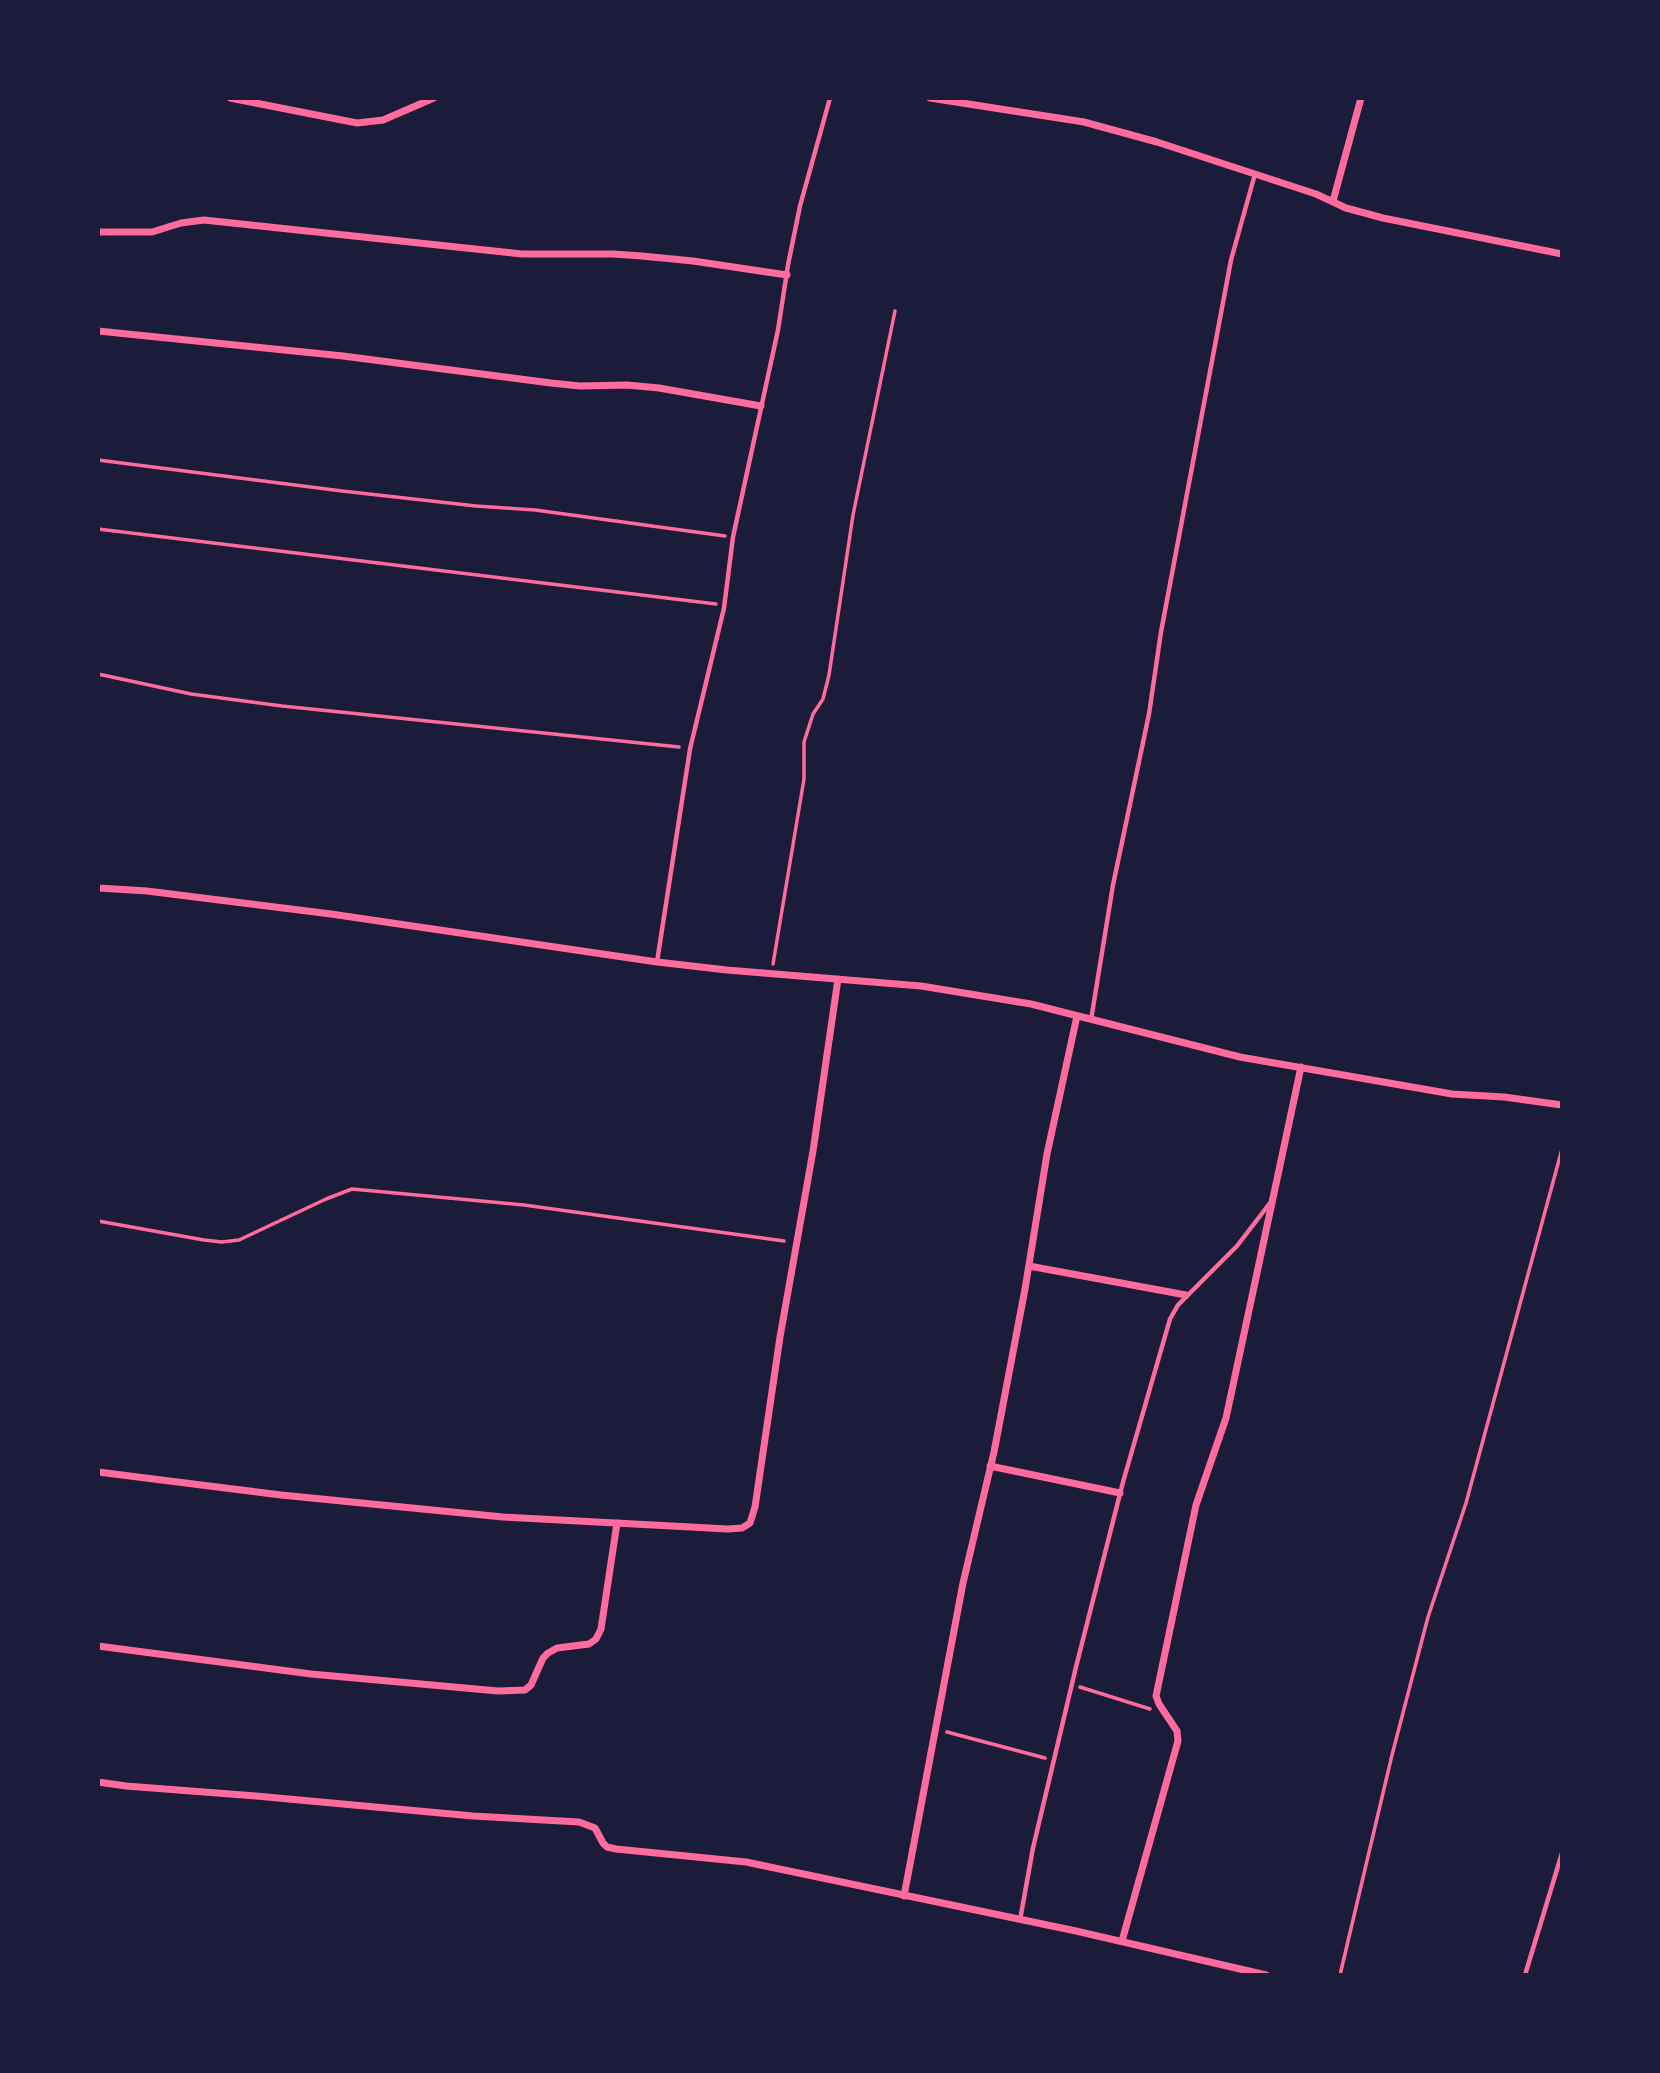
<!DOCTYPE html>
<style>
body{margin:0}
#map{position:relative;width:1660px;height:2073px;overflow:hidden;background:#1b1b3a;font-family:Helvetica,sans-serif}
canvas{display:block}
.frame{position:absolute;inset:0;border:100px solid #1b1b3a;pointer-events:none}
</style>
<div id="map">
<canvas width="1660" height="2073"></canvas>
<div class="frame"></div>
</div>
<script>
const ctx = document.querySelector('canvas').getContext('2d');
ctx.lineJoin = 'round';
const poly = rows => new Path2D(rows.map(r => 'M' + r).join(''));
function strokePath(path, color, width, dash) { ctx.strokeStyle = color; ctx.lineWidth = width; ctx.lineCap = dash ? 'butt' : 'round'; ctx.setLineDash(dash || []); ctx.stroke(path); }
const path = poly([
 [98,460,342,491,476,506,535,510,725,536],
 [98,529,716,604],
 [98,674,191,694,282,706,679,747],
 [773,964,804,779,804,742,813,714,823,699,829,675,853,515,895,311],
 [98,1221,204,1240,222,1242,239,1240,326,1199,352,1189,524,1205,784,1241],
 [1080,1687,1150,1709],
 [947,1732,1045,1758],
 [1340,1975,1392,1755,1428,1617,1466,1503,1562,1149]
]);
const service = poly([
 [657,962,690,749,724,608,733,537,778,330,788,265,800,206,830,98],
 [1091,1020,1113,885,1149,714,1161,632,1231,260,1255,174],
 [1020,1920,1033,1848,1076,1667,1123,1482,1170,1319,1178,1305,1237,1246,1270,1203],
 [1525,1975,1562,1853]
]);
const minor = poly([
 [230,98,357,123,383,120,434,98],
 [930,98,1084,122,1157,142,1316,194,1346,208,1383,218,1562,254],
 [1333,201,1361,98],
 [98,232,152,232,181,223,204,220,522,254,613,254,642,256,693,261,787,275],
 [98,331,343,356,551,383,580,386,627,385,659,388,761,406],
 [98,888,147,891,331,914,657,962,727,970,921,986,1031,1004,1240,1057,1452,1094,1504,1097,1562,1105],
 [1029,1266,1186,1295],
 [990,1466,1120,1493],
 [98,1472,281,1495,503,1517,728,1529,742,1528,750,1523,755,1507,780,1337,813,1151,838,979],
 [98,1646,311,1674,498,1691,525,1690,531,1685,543,1658,548,1653,557,1648,589,1644,596,1639,601,1629,617,1523],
 [98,1782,126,1786,256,1796,473,1816,579,1822,595,1828,603,1843,607,1847,616,1849,746,1862,1076,1931,1266,1975],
 [904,1896,963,1583,994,1452,1025,1289,1047,1154,1077,1016],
 [1122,1941,1178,1741,1177,1731,1159,1704,1156,1696,1196,1505,1226,1418,1301,1067]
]);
strokePath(path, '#ff6b9d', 3.5);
strokePath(service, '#ff6b9d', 4.5);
strokePath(minor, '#ff6b9d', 7);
</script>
